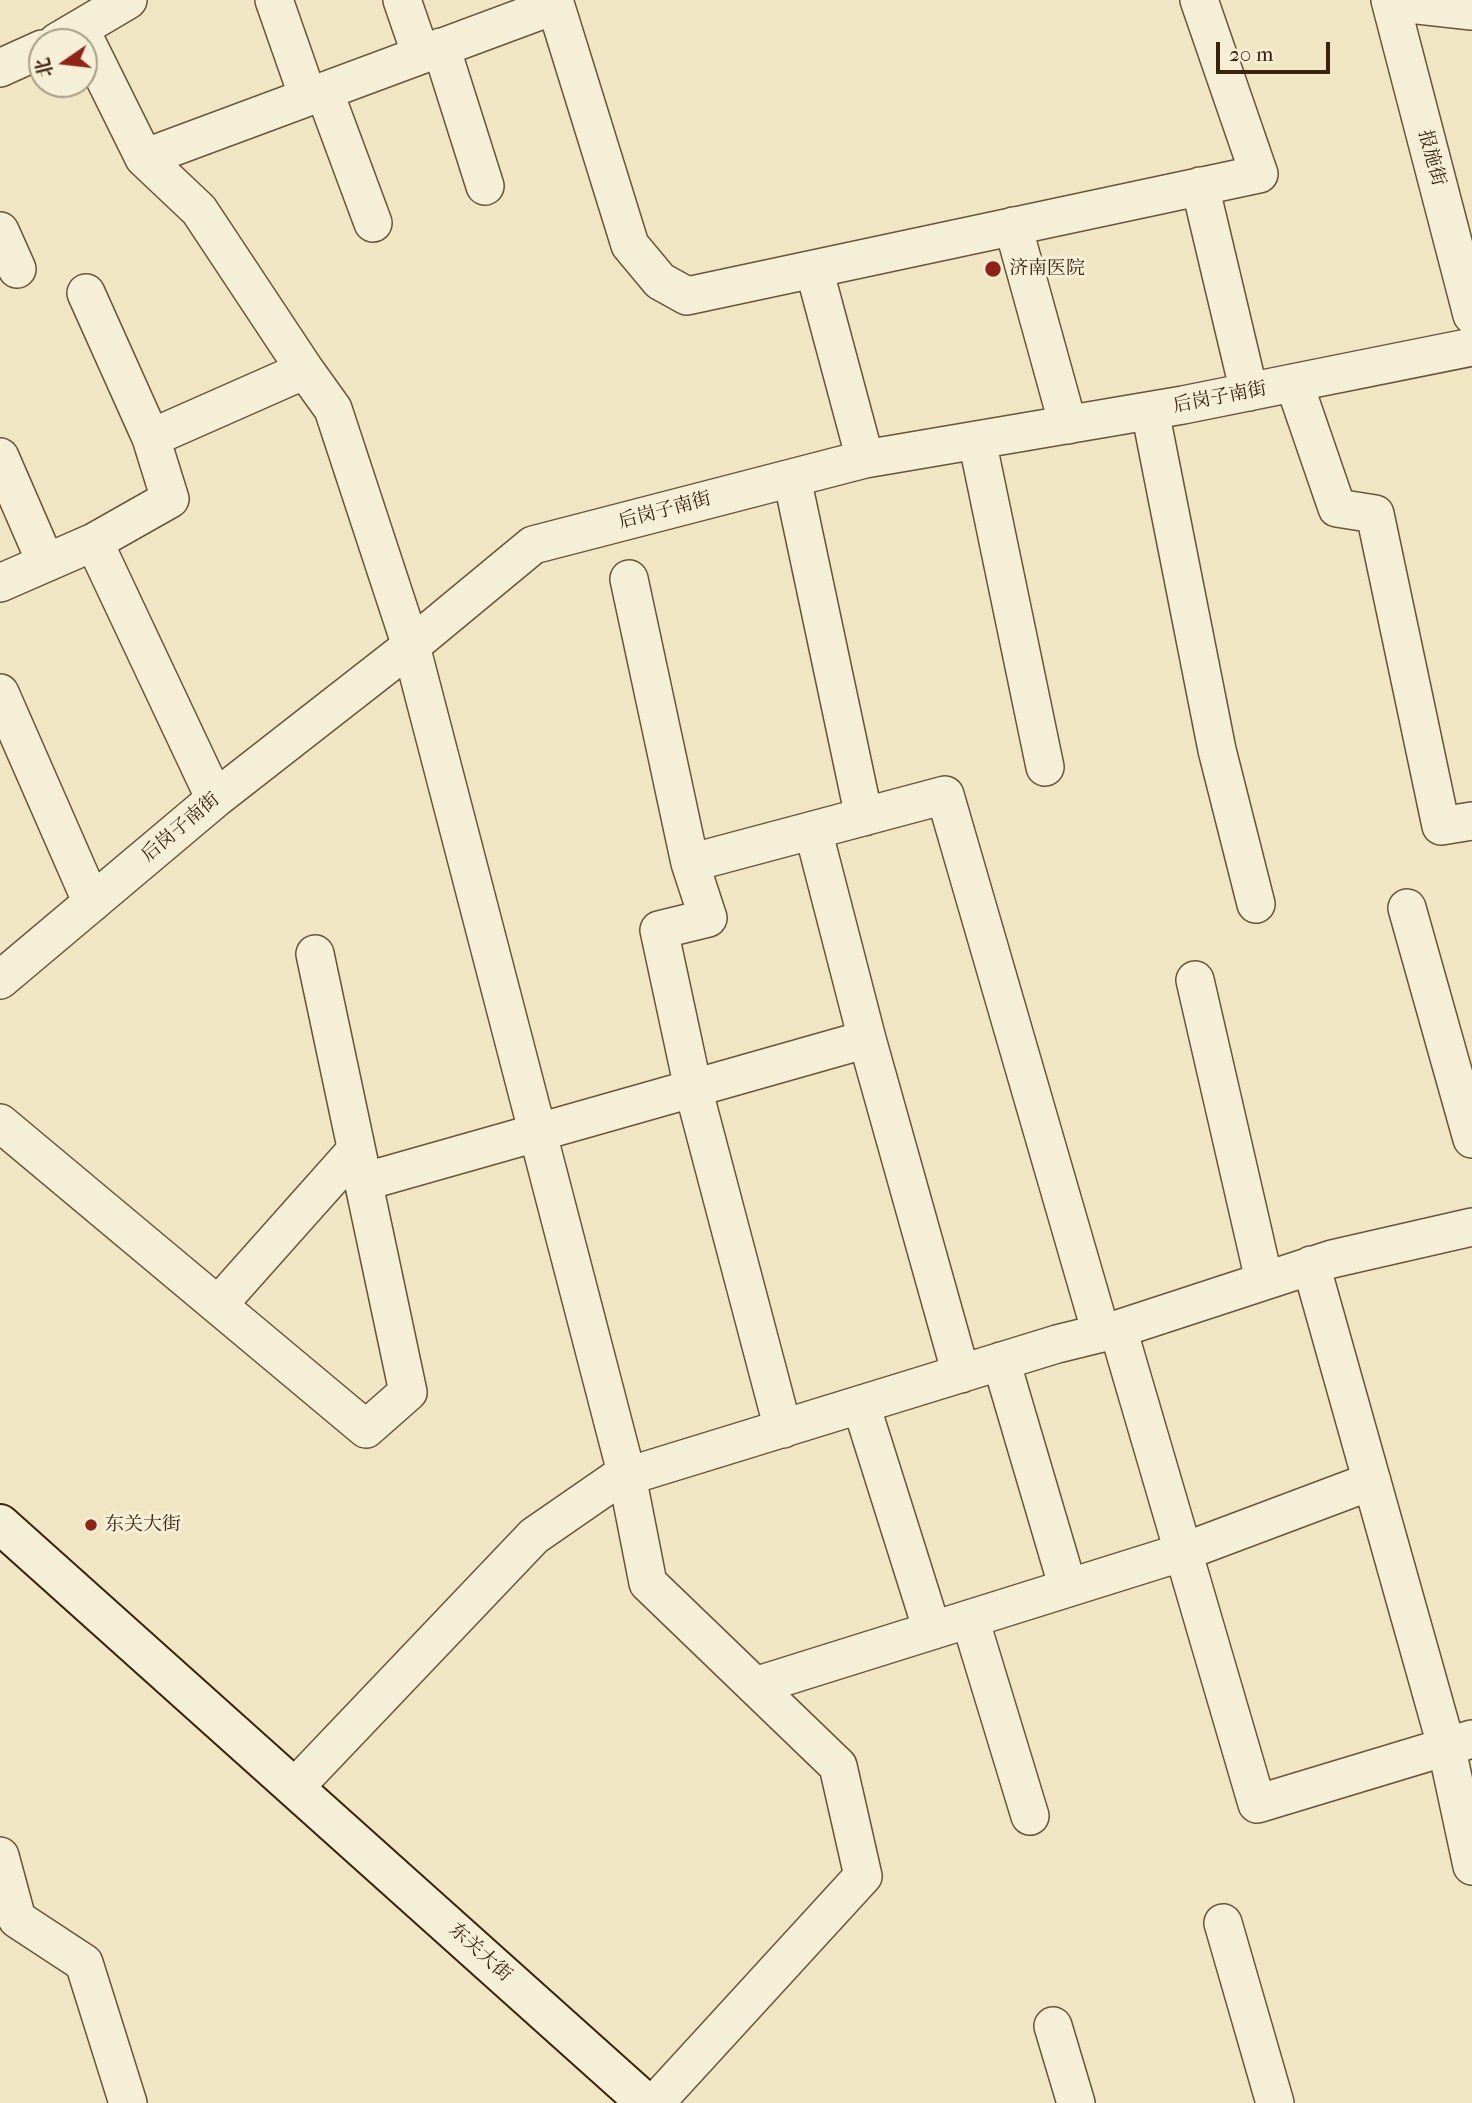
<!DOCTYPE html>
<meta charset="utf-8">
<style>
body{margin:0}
#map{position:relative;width:1472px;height:2103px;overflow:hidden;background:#f0e6c3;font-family:"IM FELL French Canon","Noto Serif SC",serif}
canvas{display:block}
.north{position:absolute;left:28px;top:28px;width:70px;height:70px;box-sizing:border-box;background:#f5efd8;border:2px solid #aa9d87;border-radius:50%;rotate:256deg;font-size:19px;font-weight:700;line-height:28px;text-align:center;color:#3a230d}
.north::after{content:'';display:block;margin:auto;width:24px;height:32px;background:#8f2418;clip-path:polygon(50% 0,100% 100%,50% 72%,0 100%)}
.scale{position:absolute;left:1216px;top:42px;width:114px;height:32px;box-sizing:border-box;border:4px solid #3a230d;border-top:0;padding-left:9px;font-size:21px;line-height:24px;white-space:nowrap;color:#3a230d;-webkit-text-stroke:5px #f5efd8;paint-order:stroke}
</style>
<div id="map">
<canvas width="1472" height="2103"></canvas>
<div class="north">北</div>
<div class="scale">20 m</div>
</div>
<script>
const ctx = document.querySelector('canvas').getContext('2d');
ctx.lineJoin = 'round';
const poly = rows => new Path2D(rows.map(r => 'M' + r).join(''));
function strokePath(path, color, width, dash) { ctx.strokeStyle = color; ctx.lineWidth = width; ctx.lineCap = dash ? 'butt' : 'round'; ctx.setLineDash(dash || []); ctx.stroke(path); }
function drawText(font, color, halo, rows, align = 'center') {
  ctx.font = font + ' "IM FELL French Canon","Noto Serif SC",serif'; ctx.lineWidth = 6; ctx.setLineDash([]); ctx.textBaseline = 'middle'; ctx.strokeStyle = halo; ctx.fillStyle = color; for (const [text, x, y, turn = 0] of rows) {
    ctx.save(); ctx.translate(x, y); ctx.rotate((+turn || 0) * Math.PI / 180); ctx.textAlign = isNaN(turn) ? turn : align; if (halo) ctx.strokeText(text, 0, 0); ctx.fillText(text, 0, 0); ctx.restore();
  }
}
const minor = poly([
 [274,0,308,97],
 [402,0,421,55],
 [554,0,630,245,660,281,687,296,1259,174,1199,0],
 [1390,0,1472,315],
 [1391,2,1472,11],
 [80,29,144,158,199,210,305,370,151,438,170,499,94,542],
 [57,42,128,0],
 [441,47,485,186],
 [0,68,42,49],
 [324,91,373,223],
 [144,158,545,9,549,0],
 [1200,186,1249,392],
 [1013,226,1068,425],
 [0,231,17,269],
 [814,269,865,459],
 [86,293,151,438],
 [305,370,333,409,411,646,627,1476,648,1583,838,1766,863,1876,655,2103],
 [1294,383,1337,508,1375,514,1441,826,1472,821],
 [1150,411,1217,750,1256,904],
 [977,440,1045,767],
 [0,457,46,563],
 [792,478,864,817],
 [629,579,690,863,945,795,1101,1333],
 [0,583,94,542,215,799],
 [0,693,92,903],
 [813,830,867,1039,961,1374],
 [690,863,708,918,659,930,693,1088,783,1429],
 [1407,908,1472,1139],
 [0,980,215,799,411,646,533,545,865,459,1183,405,1472,347],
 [1195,980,1264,1280],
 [0,1123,366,1429,408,1392,315,954],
 [363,1182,867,1039],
 [1311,1265,1446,1745,1472,1866],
 [218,1305,356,1150],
 [1118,1329,1257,1804,1472,1739],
 [1001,1361,1068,1588],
 [861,1405,932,1630],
 [970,1619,1030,1816],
 [755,1686,1183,1552,1372,1481],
 [295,1787,534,1536,615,1480,1057,1344,1118,1329,1332,1259,1472,1227],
 [0,1856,17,1919,84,1963,128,2103],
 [1223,1923,1275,2103],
 [1053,2026,1076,2103]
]);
const secondary = poly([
 [0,1524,646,2103]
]);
const markers = [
 [993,269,9,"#8f2418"],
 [91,1525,7,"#8f2418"]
];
const streetNames = [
 ["报施街",1431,158,75],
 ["后岗子南街",1220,398,-11],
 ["后岗子南街",665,511,-15],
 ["后岗子南街",181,828,-40],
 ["东关大街",480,1953,42]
];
const poiNames = [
 ["济南医院",1009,269],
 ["东关大街",105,1525]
];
strokePath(minor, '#68543a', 40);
strokePath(secondary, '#3a230d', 42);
strokePath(minor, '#f5efd8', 37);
strokePath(secondary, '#f5efd8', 38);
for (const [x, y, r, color] of markers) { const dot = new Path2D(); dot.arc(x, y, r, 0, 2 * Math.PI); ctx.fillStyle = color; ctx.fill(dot); strokePath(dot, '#f5efd8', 2.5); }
drawText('19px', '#3a230d', '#f5efd8', streetNames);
drawText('19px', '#3a230d', '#f5efd8', poiNames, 'left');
</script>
